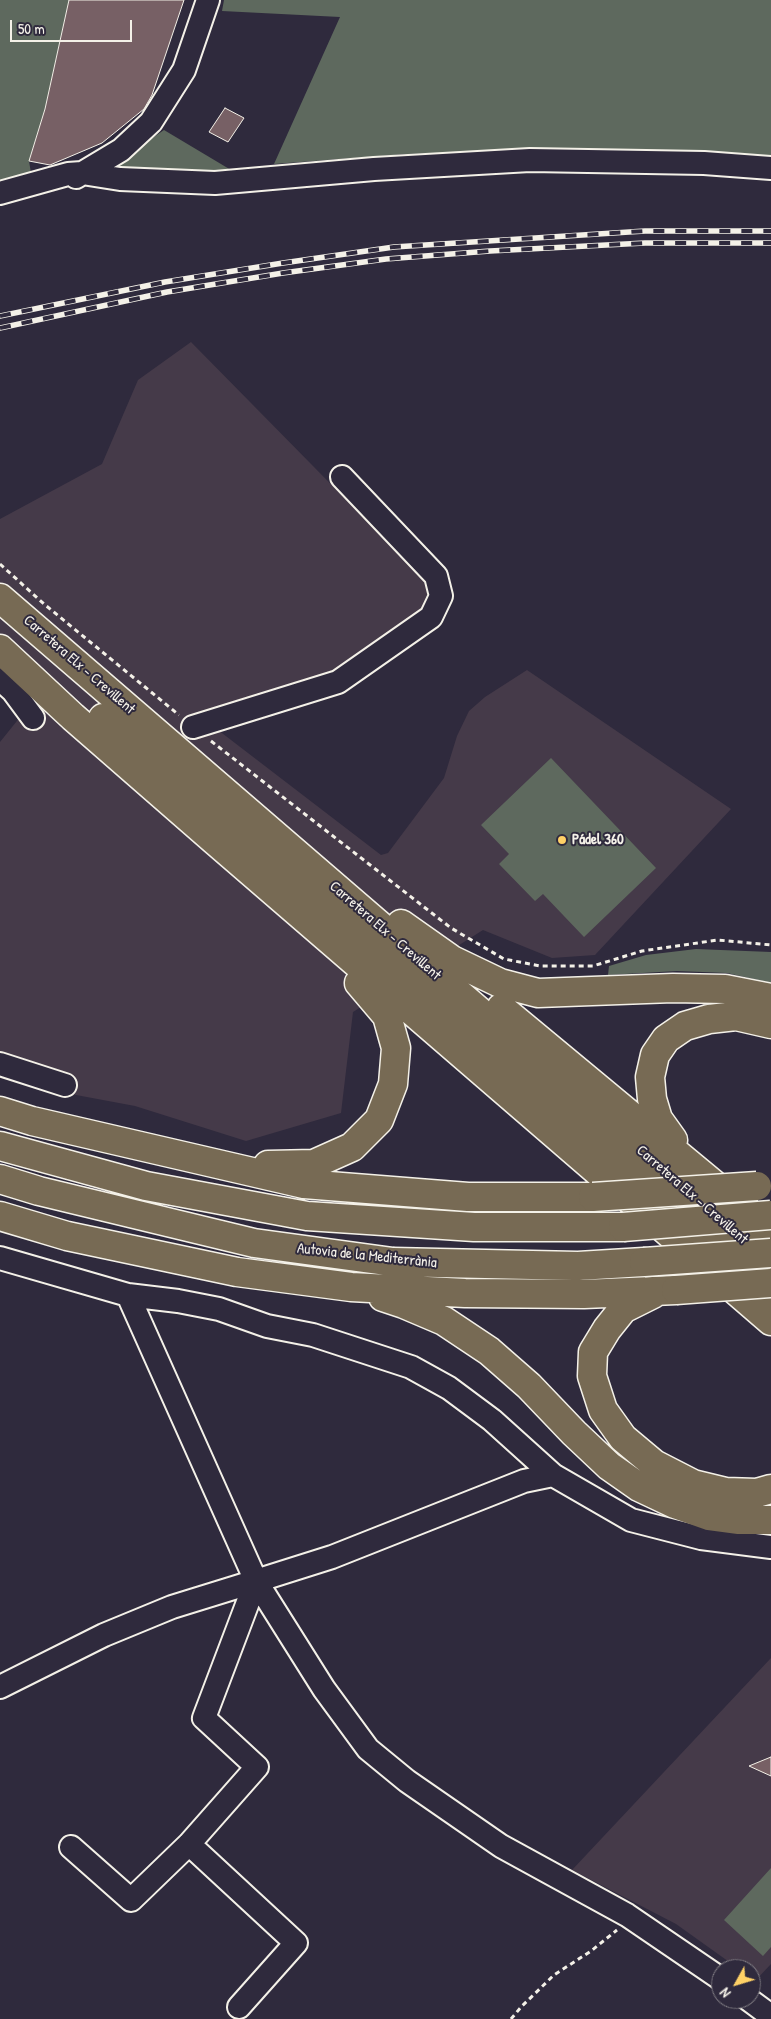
<!DOCTYPE html>
<meta charset="utf-8">
<style>
body{margin:0}
#map{position:relative;width:771px;height:2019px;overflow:hidden;background:#2f2a3d;font-family:"Patrick Hand",sans-serif}
canvas{display:block}
.north{position:absolute;left:711px;top:1959px;width:50px;height:50px;box-sizing:border-box;background:#2f2a3d;border:1px solid #7e7a81;border-radius:50%;rotate:231deg;font-size:14px;font-weight:700;line-height:20px;text-align:center;color:#f4f1e8}
.north::after{content:'';display:block;margin:auto;width:18px;height:22px;background:#ffd166;clip-path:polygon(50% 0,100% 100%,50% 72%,0 100%)}
.scale{position:absolute;left:10px;top:20px;width:122px;height:22px;box-sizing:border-box;border:2px solid #f4f1e8;border-top:0;padding-left:6px;font-size:15px;line-height:18px;white-space:nowrap;color:#f4f1e8;-webkit-text-stroke:4px #2f2a3d;paint-order:stroke}
</style>
<div id="map">
<canvas width="771" height="2019"></canvas>
<div class="north">N</div>
<div class="scale">50 m</div>
</div>
<script>
const ctx = document.querySelector('canvas').getContext('2d');
ctx.lineJoin = 'round';
function fill(path, color) { ctx.fillStyle = color; ctx.fill(path, 'evenodd'); }
const poly = rows => new Path2D(rows.map(r => 'M' + r).join(''));
function strokePath(path, color, width, dash) { ctx.strokeStyle = color; ctx.lineWidth = width; ctx.lineCap = dash ? 'butt' : 'round'; ctx.setLineDash(dash || []); ctx.stroke(path); }
function drawText(font, color, halo, rows, align = 'center') {
  ctx.font = font + ' "Patrick Hand",sans-serif'; ctx.lineWidth = 4; ctx.setLineDash([]); ctx.textBaseline = 'middle'; ctx.strokeStyle = halo; ctx.fillStyle = color; for (const [text, x, y, turn = 0] of rows) {
    ctx.save(); ctx.translate(x, y); ctx.rotate((+turn || 0) * Math.PI / 180); ctx.textAlign = isNaN(turn) ? turn : align; if (halo) ctx.strokeText(text, 0, 0); ctx.fillText(text, 0, 0); ctx.restore();
  }
}
const built = poly([
 [191,342,436,591,439,619,218,730,381,855,388,853,444,778,457,736,469,711,485,697,527,670,731,809,595,955,552,958,483,930,353,1012,341,1113,246,1141,135,1106,44,1089,0,1077,0,742,33,701,0,668,0,519,102,464,138,380],
 [771,1658,771,1964,755,1981,751,1978,751,1969,739,1969,676,1924,572,1870]
]);
const green = poly([
 [0,0,69,0,45,109,29,161,32,179,0,185],
 [224,0,771,0,771,158,522,151,407,154,274,164,340,17,222,11],
 [164,130,236,173,102,172],
 [551,758,656,868,584,937,543,894,535,901,499,864,509,854,481,825],
 [696,949,771,952,771,983,727,973,677,971,608,975,609,966,646,955],
 [771,1868,771,1947,763,1956,724,1920]
]);
const building = poly([
 [69,0,184,0,152,95,144,109,102,143,50,165,29,161,45,109,69,0],
 [225,108,244,118,228,142,209,132,225,108],
 [771,1757,771,1776,749,1766,771,1757]
]);
const path = poly([
 [0,564,44,604,179,715],
 [211,741,451,928,504,959,540,966,593,966,642,951,718,940,771,945],
 [511,2019,522,2006,554,1975,591,1951,617,1930]
]);
const minor = poly([
 [76,177,121,150,151,122,184,70,208,0],
 [0,193,68,174,82,173,120,179,215,183,374,169,530,160,704,163,771,168],
 [0,679,13,691,33,718],
 [193,727,338,682,431,617,441,596,436,576,342,477],
 [0,1064,65,1085],
 [0,1258,128,1295,256,1581,172,1607,104,1635,0,1687],
 [128,1295,178,1301,219,1309,267,1326,313,1335,411,1367,449,1388,492,1420,553,1475],
 [256,1581,324,1689,368,1749,407,1781,501,1846,627,1915,721,1979],
 [256,1581,332,1557,524,1481,553,1475,631,1520,701,1538,771,1547],
 [189,1844,296,1943,239,2007],
 [71,1847,131,1900,189,1844,257,1767,204,1718,256,1581],
 [748,1999,771,2016]
]);
const highway = poly([
 [0,598,771,1263],
 [0,649,73,717,214,840,771,1321],
 [103,718,771,1293],
 [401,924,452,960,500,983,538,993,673,988,725,989,771,998],
 [501,1008,771,1232],
 [0,1111,32,1121,304,1184,468,1197,593,1197],
 [673,1140,658,1119,652,1099,650,1077,655,1055,666,1039,685,1026,709,1019,736,1016,771,1024],
 [0,1146,146,1186,307,1216,474,1227,623,1227],
 [268,1165,314,1164,352,1147,379,1120,393,1084,396,1048,387,1016,359,983],
 [0,1179,39,1191,254,1243,393,1262,578,1266,644,1262],
 [0,1216,67,1236,237,1272,351,1287,465,1293,584,1294,676,1290],
 [653,1294,623,1309,607,1329,593,1352,592,1376,603,1410,623,1438,654,1464,693,1484,726,1492,757,1493,771,1489],
 [383,1297,404,1304,444,1321,489,1351,529,1386,574,1433,609,1466,639,1487,675,1504,709,1516,739,1520,771,1520]
]);
const rail = poly([
 [0,316,165,282,283,263,394,247,645,231,771,231],
 [0,328,167,292,283,273,386,259,490,251,645,243,771,243]
]);
const highwayBridge = poly([
 [593,1197,757,1186],
 [623,1227,771,1215],
 [644,1262,771,1253],
 [676,1290,771,1283]
]);
const markers = [
 [562,840,5,"#ffd166"]
];
const streetNames = [
 ["Carretera Elx - Crevillent",79,665,41],
 ["Carretera Elx - Crevillent",385,931,41],
 ["Carretera Elx - Crevillent",692,1195,41],
 ["Autovia de la Mediterrània",367,1256,6]
];
const poiNames = [
 ["Pádel 360",572,840]
];
fill(built, '#453a49');
fill(green, '#5e695e');
fill(building, '#776065');
strokePath(building, '#f4f1e8', 1);
strokePath(minor, '#f4f1e8', 26);
strokePath(highway, '#f4f1e8', 31);
strokePath(path, '#f4f1e8', 3, [5, 4]);
strokePath(minor, '#2f2a3d', 22);
strokePath(highway, '#776a54', 28);
strokePath(rail, '#f4f1e8', 5.5);
strokePath(rail, '#2f2a3d', 4, [11]);
strokePath(highwayBridge, '#f4f1e8', 31, []);
strokePath(highwayBridge, '#776a54', 28);
for (const [x, y, r, color] of markers) { const dot = new Path2D(); dot.arc(x, y, r, 0, 2 * Math.PI); ctx.fillStyle = color; ctx.fill(dot); strokePath(dot, '#2f2a3d', 2); }
drawText('15px', '#f4f1e8', '#2f2a3d', streetNames);
drawText('bold 15px', '#f4f1e8', '#2f2a3d', poiNames, 'left');
</script>
